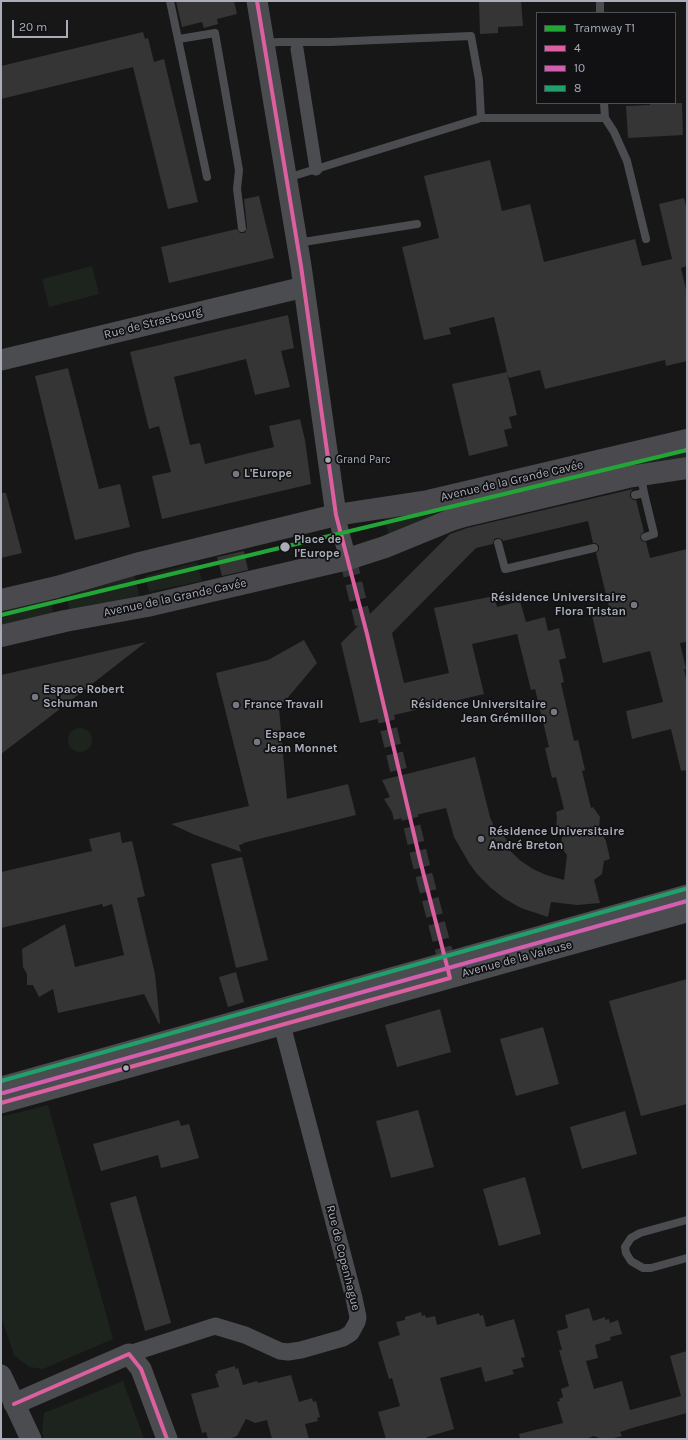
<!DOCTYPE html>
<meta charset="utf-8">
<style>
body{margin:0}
#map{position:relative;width:688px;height:1440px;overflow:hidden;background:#171717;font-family:Karla,sans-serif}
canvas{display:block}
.frame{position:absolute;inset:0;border:2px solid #a8adb8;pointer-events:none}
.legend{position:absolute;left:536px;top:12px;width:140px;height:92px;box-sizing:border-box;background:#111113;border:1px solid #4d4f55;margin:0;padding:5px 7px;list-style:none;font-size:12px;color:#a8adb8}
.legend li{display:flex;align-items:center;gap:8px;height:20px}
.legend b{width:20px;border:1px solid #4d4f55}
.scale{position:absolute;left:12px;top:20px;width:56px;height:18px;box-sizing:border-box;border:2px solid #a8adb8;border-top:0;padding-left:5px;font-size:12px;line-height:14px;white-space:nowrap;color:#a8adb8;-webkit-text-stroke:3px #111113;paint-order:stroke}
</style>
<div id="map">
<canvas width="688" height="1440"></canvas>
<div class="frame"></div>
<ul class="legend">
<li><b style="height:5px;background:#23a638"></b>Tramway T1</li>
<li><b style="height:5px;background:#dc5f9f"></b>4</li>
<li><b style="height:5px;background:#d35eb0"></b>10</li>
<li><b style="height:5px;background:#20a06b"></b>8</li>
</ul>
<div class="scale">20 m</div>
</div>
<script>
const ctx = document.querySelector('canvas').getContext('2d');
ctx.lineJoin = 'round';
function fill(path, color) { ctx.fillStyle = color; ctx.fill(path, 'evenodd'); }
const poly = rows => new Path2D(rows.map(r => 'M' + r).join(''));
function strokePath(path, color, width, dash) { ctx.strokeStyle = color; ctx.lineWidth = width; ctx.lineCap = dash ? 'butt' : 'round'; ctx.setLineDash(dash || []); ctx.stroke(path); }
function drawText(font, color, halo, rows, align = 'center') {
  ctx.font = font + ' Karla,sans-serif'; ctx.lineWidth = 3.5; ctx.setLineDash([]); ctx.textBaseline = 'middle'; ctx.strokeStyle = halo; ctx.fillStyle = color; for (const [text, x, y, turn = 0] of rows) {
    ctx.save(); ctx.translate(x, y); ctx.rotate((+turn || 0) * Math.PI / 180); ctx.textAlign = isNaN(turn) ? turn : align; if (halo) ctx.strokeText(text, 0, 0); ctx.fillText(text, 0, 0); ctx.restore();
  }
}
const green = poly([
 [92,266,99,294,49,307,42,279],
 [687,445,687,461,390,540,383,513],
 [197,562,202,581,149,592,145,576],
 [133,569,141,603,70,611,66,595],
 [49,593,55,620,1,633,1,605],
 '68 740a12 12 0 1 1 24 0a12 12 0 1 1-24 0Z',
 [48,1105,113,1339,43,1369,29,1367,14,1355,1,1317,1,1117],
 [123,1381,144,1439,44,1439,42,1433,44,1413]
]);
const building = poly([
 [176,1,234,1,237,14,217,19,218,24,204,28,202,22,182,27],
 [479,1,521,1,523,26,498,27,498,33,480,34],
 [143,32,145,39,148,38,154,62,164,59,198,202,168,209,133,67,1,99,1,66],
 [650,103,682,103,683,135,628,138,626,106,650,105],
 [490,160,502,211,530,204,544,262,635,239,642,266,672,259,659,204,684,198,687,210,687,266,681,268,687,294,687,361,666,366,665,360,545,389,540,370,509,378,507,373,517,415,509,417,512,428,504,430,508,446,469,456,452,384,507,372,494,317,449,328,451,334,424,340,402,247,439,238,424,176],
 [259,196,274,258,169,283,161,247,237,229,240,233,245,233,247,227,244,199],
 [288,315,294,348,281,351,290,387,255,395,246,359,174,377,190,445,200,443,205,464,274,447,269,426,300,419,305,440,311,484,162,519,152,476,171,472,159,426,149,429,130,352],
 [68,368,99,489,120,484,130,527,75,540,35,376],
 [633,489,630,493,630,497,633,500,636,500,644,532,641,534,640,538,642,541,646,542,650,558,687,549,687,642,680,643,686,669,684,669,687,683,687,770,681,771,671,729,632,739,626,711,663,702,650,651,603,663,591,611,609,607,596,553,599,550,599,546,596,543,593,543,588,521,503,541,502,539,497,538,494,539,493,544,476,548,392,633,404,683,449,673,434,608,494,596,497,607,520,601,526,622,545,617,548,631,559,628,566,658,559,660,564,682,561,683,574,741,578,740,585,770,582,771,591,808,593,807,600,817,599,828,606,841,610,859,604,861,602,874,594,880,600,903,577,905,551,902,548,917,521,908,505,899,491,888,477,874,469,863,454,837,446,808,394,820,392,812,384,799,390,797,382,780,475,757,490,817,497,834,501,832,510,845,507,848,521,861,533,869,546,875,564,880,567,855,561,847,562,836,556,827,557,818,556,812,564,809,556,777,552,778,545,748,549,747,535,689,531,690,517,634,472,644,484,694,360,723,341,643,450,534,467,528],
 [1,493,6,493,22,553,1,558],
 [244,551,248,570,222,576,217,557],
 [304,640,317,663,279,708,287,799,348,784,356,815,243,843,243,844,239,845,241,852,195,835,171,824,249,806,216,673,268,660],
 [146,642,47,719,1,754,1,675],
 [120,832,122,843,132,841,145,896,137,898,155,974,160,1023,159,1024,144,994,58,1013,53,989,39,997,33,985,27,985,27,974,23,967,22,949,65,924,75,967,124,955,112,904,103,907,102,904,1,928,1,872,92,851,89,839],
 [242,857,268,960,236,968,211,864],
 [236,972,244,1002,228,1007,219,977],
 [687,979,687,1104,641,1116,609,1001],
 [440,1009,451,1052,397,1067,385,1025],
 [543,1027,559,1084,516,1096,500,1039],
 [418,1110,434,1167,391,1178,376,1121],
 [625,1111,637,1154,582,1169,570,1127],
 [179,1120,181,1126,189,1124,199,1158,161,1168,158,1155,101,1171,93,1144],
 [525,1177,541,1234,499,1246,483,1189],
 [136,1196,171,1323,145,1331,110,1203],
 [589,1308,593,1321,605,1317,605,1320,609,1319,610,1323,618,1320,622,1334,610,1337,611,1340,595,1345,598,1358,586,1361,594,1389,622,1381,630,1410,681,1396,670,1356,687,1351,687,1413,632,1428,620,1432,622,1436,610,1439,602,1439,594,1436,585,1439,520,1439,519,1434,563,1423,557,1402,560,1401,559,1399,563,1397,561,1389,569,1386,559,1350,562,1350,557,1331,568,1328,565,1315],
 [421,1312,422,1316,425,1315,426,1318,435,1316,437,1325,479,1313,480,1316,483,1315,486,1327,514,1319,525,1357,521,1358,524,1367,512,1370,514,1374,485,1382,481,1367,440,1378,454,1429,427,1437,427,1439,386,1439,378,1412,400,1406,392,1378,389,1379,378,1342,400,1335,396,1322,405,1320,405,1317],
 [235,1366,235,1369,238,1368,243,1385,257,1381,258,1383,291,1375,299,1402,312,1398,313,1402,316,1401,320,1417,317,1418,318,1421,305,1424,309,1439,272,1439,267,1420,255,1423,246,1419,237,1436,229,1439,208,1439,206,1432,202,1433,191,1394,219,1387,215,1374,218,1373,217,1371]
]);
const minorTunnel = poly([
 [348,559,420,860,447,963]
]);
const service = poly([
 [170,1,207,177],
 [600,1,600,13],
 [179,39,215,33,239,170,237,189,242,228],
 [264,43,279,42,330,42,471,36,479,80,481,118],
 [605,118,614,132,627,161,646,239],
 [287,178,481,118,605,118,604,103],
 [297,243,417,224],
 [644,493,654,534,645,537],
 [635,495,644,493,641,476],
 [498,543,505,569,594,548],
 [687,1220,640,1233,631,1238,625,1247,626,1253,631,1261,643,1268,651,1268,687,1258]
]);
const pedestrian = poly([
 [297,49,316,169]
]);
const minor = poly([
 [336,515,348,559],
 [129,1354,215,1326,245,1335,280,1351,288,1352,301,1350,343,1338,351,1333,357,1322,358,1317,354,1298,282,1025]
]);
const tertiary = poly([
 [257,1,301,266,336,515],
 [1,360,304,287],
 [1,1087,687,895],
 [1,1103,687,912],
 [1,1375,31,1439],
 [14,1404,129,1354,141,1369,167,1439]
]);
const secondary = poly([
 [1,600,57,587,136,564,336,515,428,501,687,440],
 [1,636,65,621,147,606,348,559,385,547,451,520,464,516,628,477,687,468]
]);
const bus1 = poly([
 [1,1103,450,978,420,860,367,634,336,515,301,266,257,1],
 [14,1404,129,1354,141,1369,167,1439]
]);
const bus2 = poly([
 [3,1093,687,901]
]);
const bus3 = poly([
 [1,1081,685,889]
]);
const tram1 = poly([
 [1,615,687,450]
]);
const markers = [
 [328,460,3.5,"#a8adb8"],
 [236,474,4,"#757880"],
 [285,547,5.5,"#a8adb8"],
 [634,605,4,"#757880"],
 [35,697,4,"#757880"],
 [236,705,4,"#757880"],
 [554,712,4,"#757880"],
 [257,742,4,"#757880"],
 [481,839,4,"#757880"],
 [126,1068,3.5,"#a8adb8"]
];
const busNames = [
 ["Grand Parc",336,460]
];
const streetNames = [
 ["Rue de Strasbourg",153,323,-14],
 ["Avenue de la Grande Cavée",512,481,-13],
 ["Avenue de la Grande Cavée",175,598,-12],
 ["Avenue de la Valeuse",517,959,-15],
 ["Rue de Copenhague",343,1258,76]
];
const poiNames = [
 ["L'Europe",244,474],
 ["Résidence Universitaire",626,598,"right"],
 ["Flora Tristan",626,612,"right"],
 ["Espace Robert",43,690],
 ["Schuman",43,704],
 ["France Travail",244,705],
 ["Résidence Universitaire",546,705,"right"],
 ["Jean Grémillon",546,719,"right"],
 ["Espace",265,735],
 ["Jean Monnet",265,749],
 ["Résidence Universitaire",489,832],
 ["André Breton",489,846]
];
const stopNames = [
 ["Place de",294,540],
 ["l'Europe",294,554]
];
fill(green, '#1d241e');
fill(building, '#353536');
strokePath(minorTunnel, '#343537', 17, [17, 8]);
strokePath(service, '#4b4c50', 8);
strokePath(pedestrian, '#4b4c50', 13);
strokePath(minor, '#4b4c50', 17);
strokePath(tertiary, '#4b4c50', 21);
strokePath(secondary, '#4a4a4e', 22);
strokePath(bus1, '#dc5f9f', 4);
strokePath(bus2, '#d35eb0', 4);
strokePath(bus3, '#20a06b', 4);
strokePath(tram1, '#23a638', 4);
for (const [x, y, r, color] of markers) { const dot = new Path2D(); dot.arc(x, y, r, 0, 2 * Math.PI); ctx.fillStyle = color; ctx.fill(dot); strokePath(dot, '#111113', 1.5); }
drawText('11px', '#a8adb8', '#111113', busNames, 'left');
drawText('12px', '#a8adb8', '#111113', streetNames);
drawText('bold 12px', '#a8adb8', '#111113', poiNames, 'left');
drawText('bold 12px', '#a8adb8', '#111113', stopNames, 'left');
</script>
